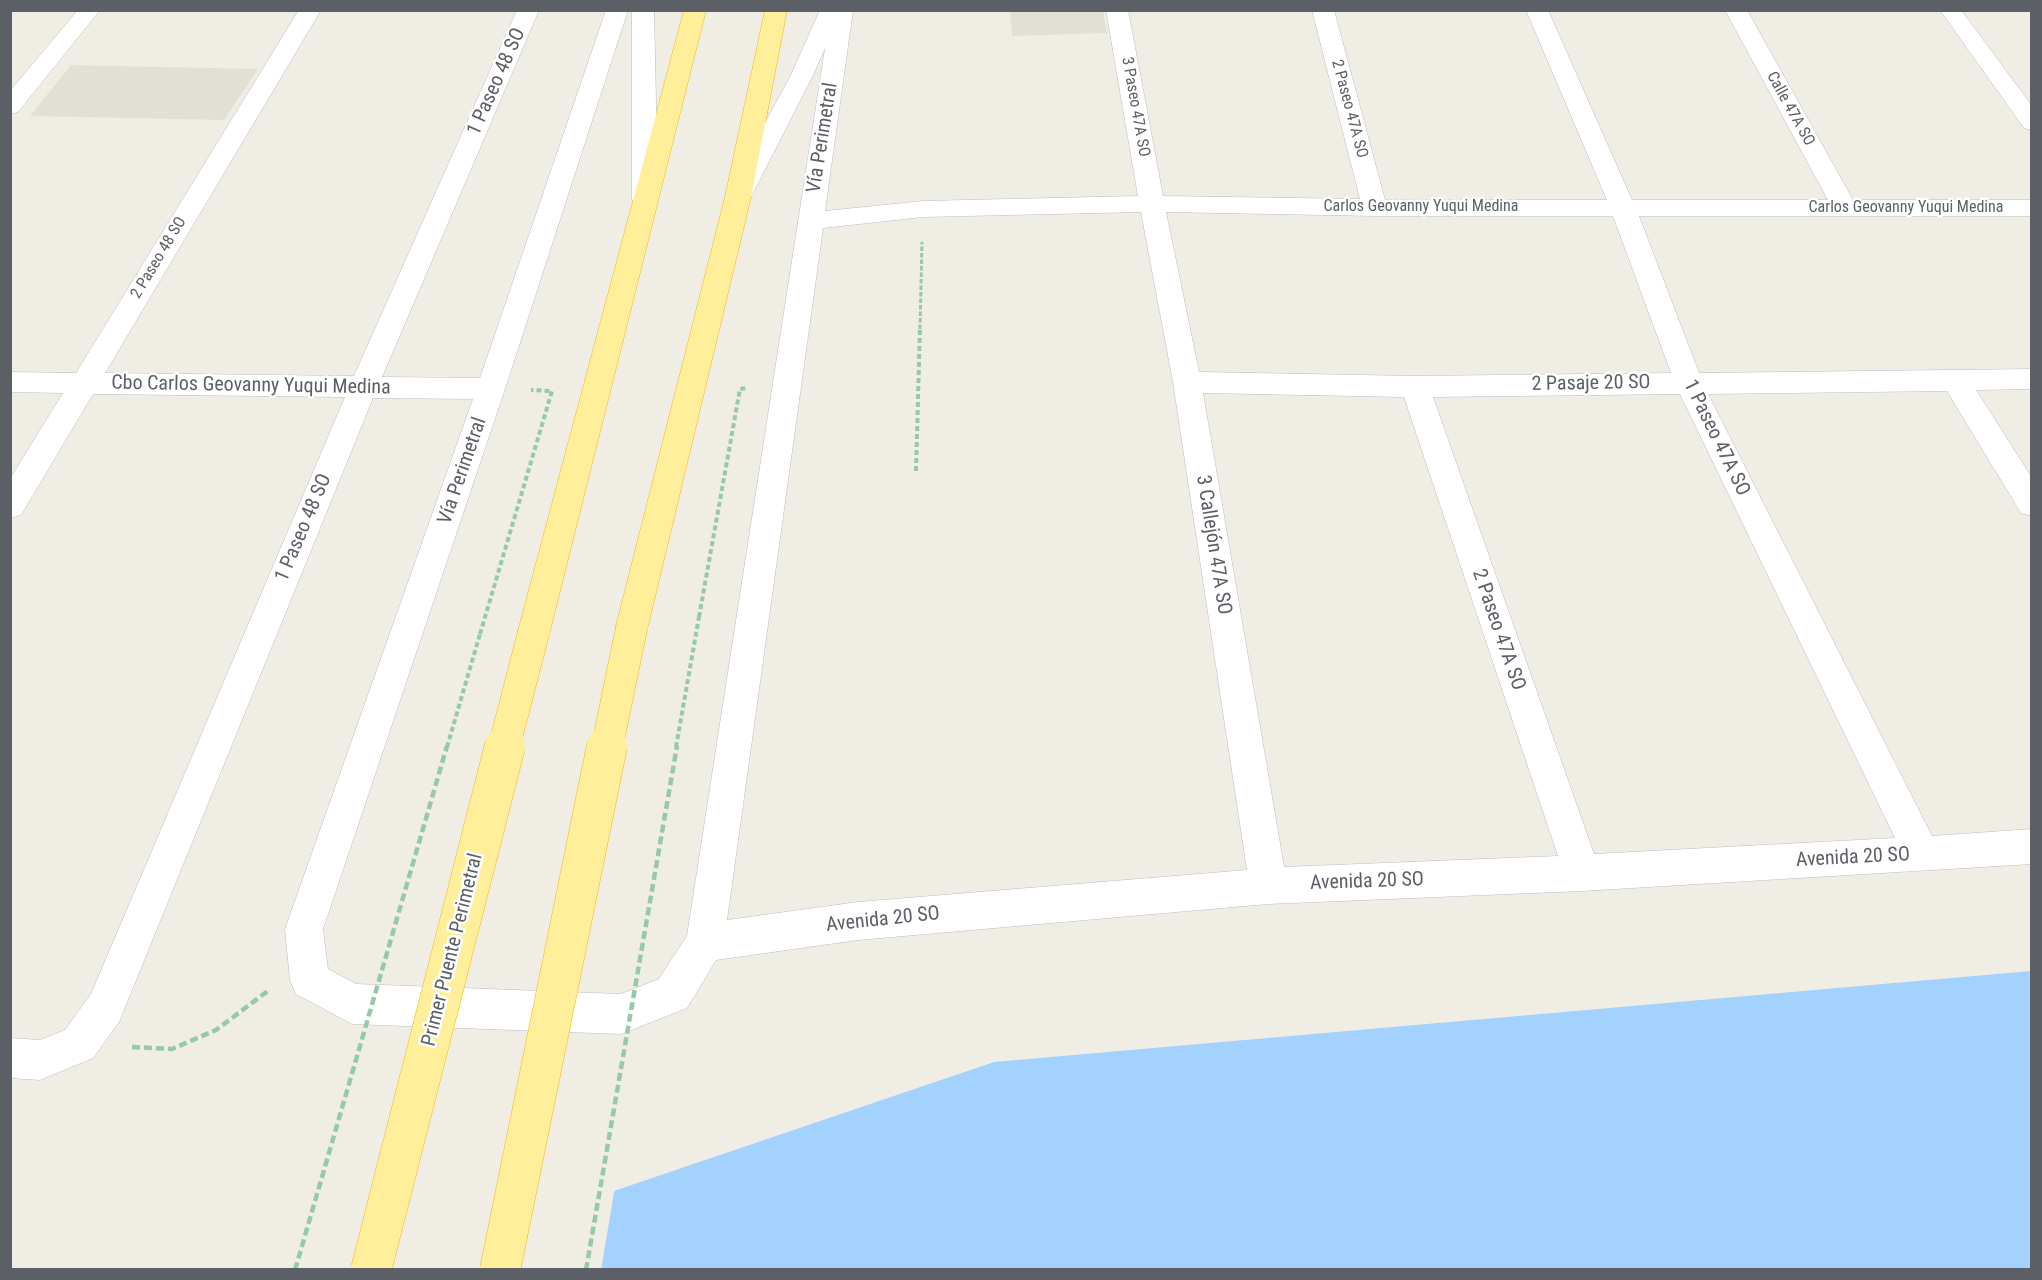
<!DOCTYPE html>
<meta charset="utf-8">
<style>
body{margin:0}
#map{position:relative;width:2042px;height:1280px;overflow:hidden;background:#f0eee4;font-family:"Roboto Condensed",sans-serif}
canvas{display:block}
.frame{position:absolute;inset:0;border:12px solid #5c6066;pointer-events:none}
</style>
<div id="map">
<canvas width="2042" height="1280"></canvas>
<div class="frame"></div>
</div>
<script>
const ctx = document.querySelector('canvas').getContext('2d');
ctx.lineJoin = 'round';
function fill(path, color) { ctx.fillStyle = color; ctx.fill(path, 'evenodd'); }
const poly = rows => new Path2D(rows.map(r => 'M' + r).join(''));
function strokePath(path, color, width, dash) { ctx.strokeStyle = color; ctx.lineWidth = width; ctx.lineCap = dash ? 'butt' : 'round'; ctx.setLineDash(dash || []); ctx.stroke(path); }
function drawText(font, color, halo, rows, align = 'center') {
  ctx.font = font + ' "Roboto Condensed",sans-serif'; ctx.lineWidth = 5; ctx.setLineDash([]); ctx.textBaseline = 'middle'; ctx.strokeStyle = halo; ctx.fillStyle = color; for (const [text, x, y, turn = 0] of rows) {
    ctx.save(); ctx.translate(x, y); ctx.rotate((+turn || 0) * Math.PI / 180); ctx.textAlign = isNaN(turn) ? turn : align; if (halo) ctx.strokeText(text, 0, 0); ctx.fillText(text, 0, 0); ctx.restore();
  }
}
const education = poly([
 [1010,11,1103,11,1107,33,1012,36],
 [71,65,258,69,224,120,30,116]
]);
const water = poly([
 [2031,971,2031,1269,381,1270,994,1062]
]);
const pier = poly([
 [615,1187,601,1270,378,1270,380,1267]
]);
const pathFar2 = poly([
 [920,329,922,242]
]);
const pathFar1 = poly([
 [916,471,920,327],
 [699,617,740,389,747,388],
 [480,634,552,391,531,390]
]);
const path = poly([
 [132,1047,172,1049,216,1030,269,990]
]);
const minor = poly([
 [78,10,100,10,18,112,10,114,10,91,78,10],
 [299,10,321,10,105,373,354,376,517,10,539,10,382,377,480,378,606,10,628,10,505,389,323,929,328,969,356,984,621,994,659,979,687,936,831,10,853,10,825,211,923,201,1138,196,1106,10,1128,10,1163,196,1360,199,1312,10,1334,10,1385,200,1607,200,1526,10,1548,10,1632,200,1828,200,1725,10,1747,10,1853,200,2032,200,2032,216,1639,216,1699,373,2032,369,2032,389,1976,390,2032,478,2032,516,2021,513,1947,391,1708,394,1932,836,2032,829,2032,864,1582,891,1268,904,858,940,716,960,687,1008,621,1034,352,1024,296,994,290,980,285,929,473,399,373,398,119,1022,93,1058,40,1080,10,1078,10,1038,40,1040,65,1030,91,994,345,397,93,394,21,515,10,518,10,479,63,393,10,392,10,372,76,373,299,10],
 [1141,212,1173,382,1247,870,858,902,727,920,823,228,923,217,1141,212],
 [1166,212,1375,216,1613,216,1671,373,1415,376,1199,372,1166,212],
 [1203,393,1404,397,1558,856,1284,867,1203,393],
 [1680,394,1895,838,1594,854,1433,397,1680,394],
 [1940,10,1961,10,2032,106,2032,130,2024,128,1940,10]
]);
const tertiary = poly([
 [632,10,654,10,658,199,654,205,645,207,636,205,632,199,632,10],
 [820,10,842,10,813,75,751,197,747,203,738,205,729,203,725,197,791,75,820,10]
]);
const trunk = poly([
 [684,10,706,10,550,631,546,641,534,645,522,641,518,631,684,10],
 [765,10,787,10,751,197,648,626,644,636,632,640,620,636,616,626,725,197,765,10]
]);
const pathBridgeFar1 = poly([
 [447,747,480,634],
 [676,747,699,617]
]);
const pathBridge = poly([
 [295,1270,447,746],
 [586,1270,677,746]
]);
const trunkBridgeFar1 = poly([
 [504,747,534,631],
 [607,747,632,626]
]);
const trunkBridge = poly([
 [371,1270,505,746],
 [500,1270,607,746]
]);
const farStreetnames = [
 ["3 Paseo 47A SO",1135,107,80],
 ["2 Paseo 47A SO",1349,109,75],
 ["Calle 47A SO",1790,109,61],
 ["Carlos Geovanny Yuqui Medina",1421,207],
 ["Carlos Geovanny Yuqui Medina",1906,208],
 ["2 Paseo 48 SO",159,258,-59]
];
const streetNames = [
 ["1 Paseo 48 SO",497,82,-66],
 ["Vía Perimetral",823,138,-81],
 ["2 Pasaje 20 SO",1591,384,-1],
 ["Cbo Carlos Geovanny Yuqui Medina",251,386,1],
 ["1 Paseo 47A SO",1716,438,64],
 ["Vía Perimetral",463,471,-71],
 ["1 Paseo 48 SO",304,528,-67],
 ["3 Callejón 47A SO",1213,545,81],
 ["2 Paseo 47A SO",1498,630,71],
 ["Avenida 20 SO",1853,858,-3],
 ["Avenida 20 SO",1367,882,-2],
 ["Avenida 20 SO",883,920,-6],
 ["Primer Puente Perimetral",453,950,-76]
];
fill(education, '#e2e0d4');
fill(water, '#a4d2ff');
fill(pier, '#f0eee4');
strokePath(minor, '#b9bbc1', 1);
strokePath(tertiary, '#b9bbc1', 1);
strokePath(trunk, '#f3b500', 1);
strokePath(pathFar2, '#95c9a7', 3, [4.5, 2]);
strokePath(pathFar1, '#95c9a7', 4, [5, 3]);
strokePath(path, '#95c9a7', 4.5, [8, 4]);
fill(minor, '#fff');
fill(tertiary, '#fff');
fill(trunk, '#ffef9a');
strokePath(trunkBridgeFar1, '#f3b500', 32, []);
strokePath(trunkBridge, '#f3b500', 41, []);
strokePath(pathBridgeFar1, '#95c9a7', 4, [5, 3]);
strokePath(pathBridge, '#95c9a7', 4.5, [8, 4]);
strokePath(trunkBridgeFar1, '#ffef9a', 31);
strokePath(trunkBridge, '#ffef9a', 40);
drawText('16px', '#5c6066', '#fff', farStreetnames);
drawText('20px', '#5c6066', '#fff', streetNames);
</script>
